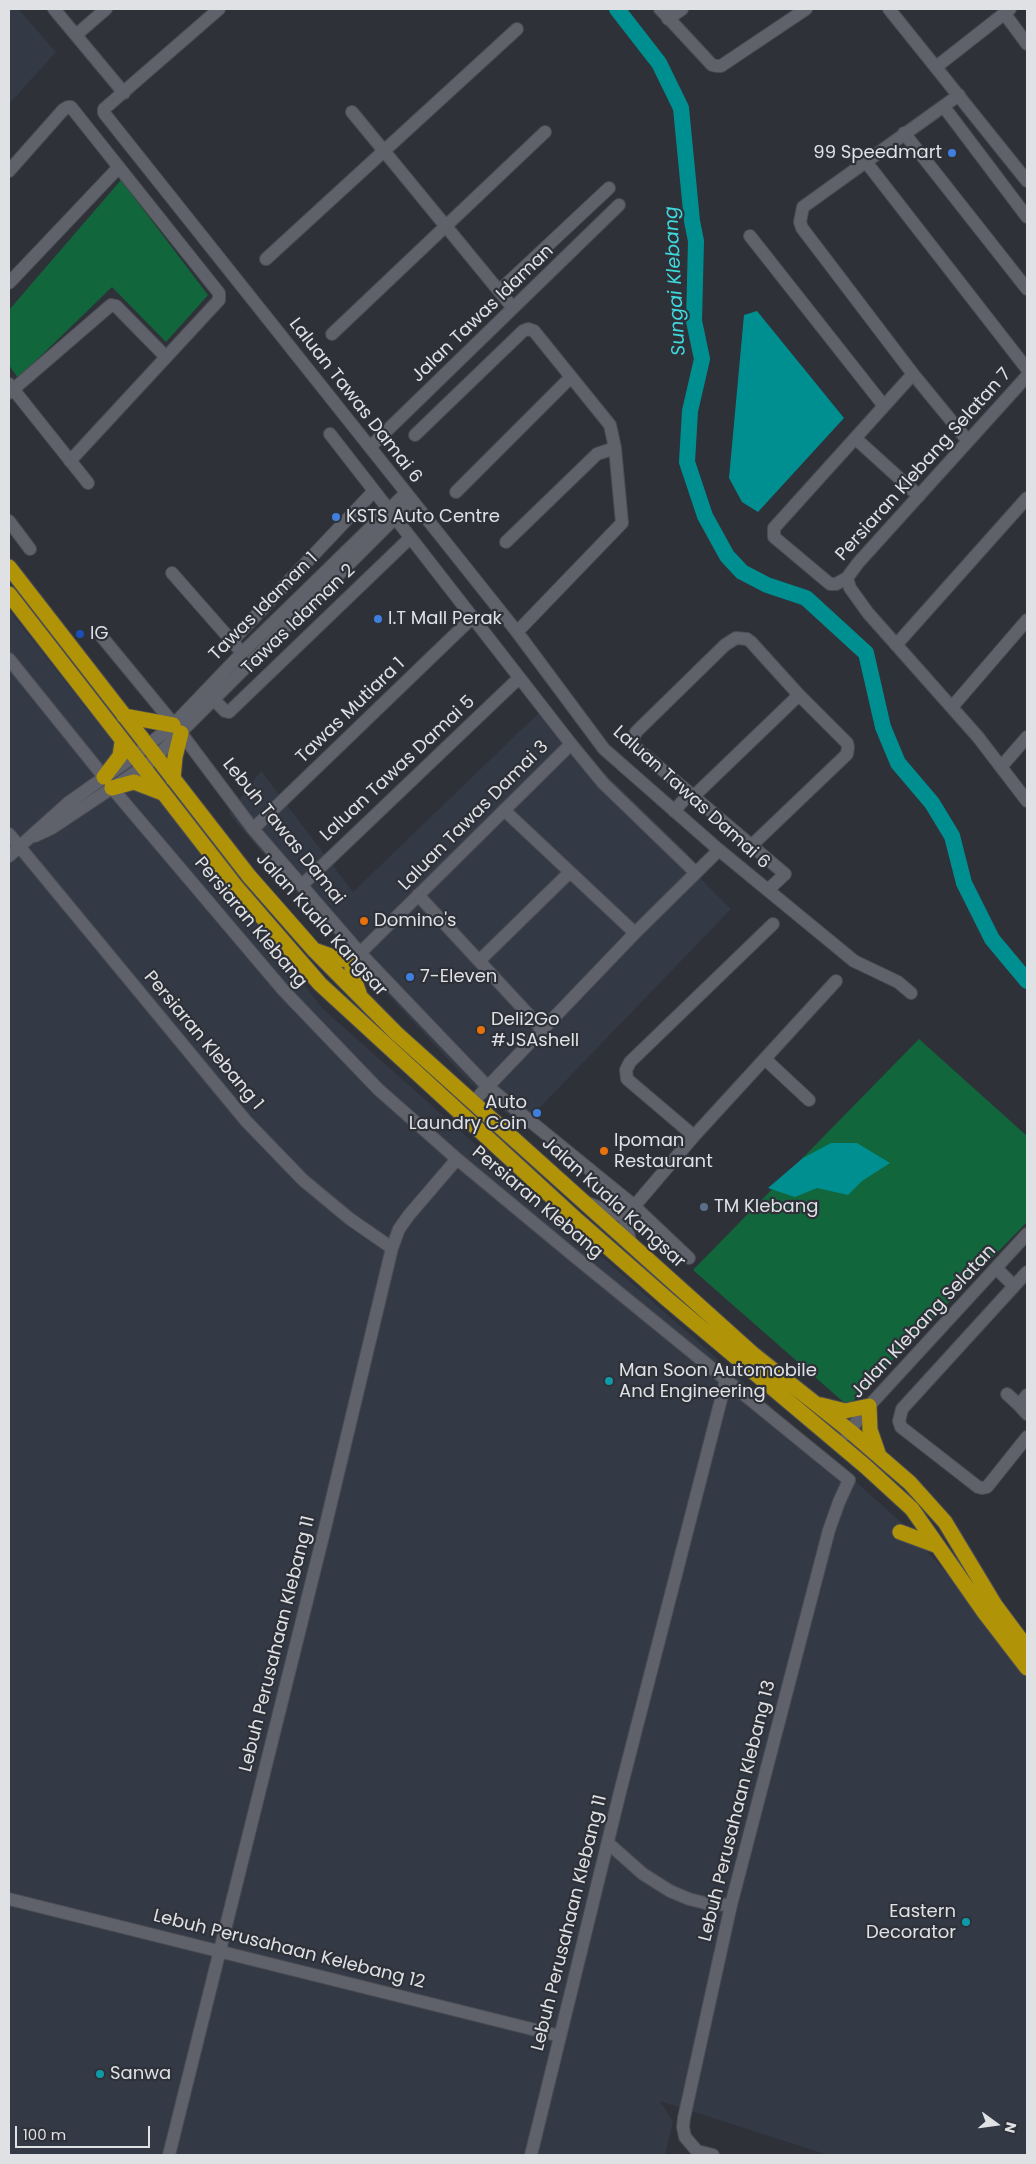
<!DOCTYPE html>
<style>
body{margin:0}
#map{position:relative;width:1036px;height:2164px;overflow:hidden;background:#2e3138;font-family:Poppins,sans-serif}
canvas{display:block}
.frame{position:absolute;inset:0;border:10px solid #dfe1e5;pointer-events:none}
.north{position:absolute;left:971px;top:2099px;width:50px;height:50px;-webkit-text-stroke:4px #2e3138;paint-order:stroke;rotate:104deg;font-size:14px;font-weight:700;line-height:20px;text-align:center;color:#dfe1e5}
.north::after{content:'';display:block;margin:auto;width:18px;height:22px;background:#dfe1e5;clip-path:polygon(50% 0,100% 100%,50% 72%,0 100%)}
.scale{position:absolute;left:15px;top:2126px;width:135px;height:22px;box-sizing:border-box;border:2px solid #dfe1e5;border-top:0;padding-left:6px;font-size:15px;line-height:18px;white-space:nowrap;color:#dfe1e5;-webkit-text-stroke:4px #2e3138;paint-order:stroke}
</style>
<div id="map">
<canvas width="1036" height="2164"></canvas>
<div class="frame"></div>
<div class="north">N</div>
<div class="scale">100 m</div>
</div>
<script>
const ctx = document.querySelector('canvas').getContext('2d');
ctx.lineJoin = 'round';
function fill(path, color) { ctx.fillStyle = color; ctx.fill(path, 'evenodd'); }
const poly = rows => new Path2D(rows.map(r => 'M' + r).join(''));
function strokePath(path, color, width, dash) { ctx.strokeStyle = color; ctx.lineWidth = width; ctx.lineCap = dash ? 'butt' : 'round'; ctx.setLineDash(dash || []); ctx.stroke(path); }
function drawText(font, color, halo, rows, align = 'center') {
  ctx.font = font + ' Poppins,sans-serif'; ctx.lineWidth = 4.5; ctx.setLineDash([]); ctx.textBaseline = 'middle'; ctx.strokeStyle = halo; ctx.fillStyle = color; for (const [text, x, y, turn = 0] of rows) {
    ctx.save(); ctx.translate(x, y); ctx.rotate((+turn || 0) * Math.PI / 180); ctx.textAlign = isNaN(turn) ? turn : align; if (halo) ctx.strokeText(text, 0, 0); ctx.fillText(text, 0, 0); ctx.restore();
  }
}
const built = poly([
 [9,9,18,9,56,52,9,104],
 [9,610,323,1009,902,1523,1027,1664,1027,2155,828,2155,660,2101,673,2122,665,2155,9,2155],
 [548,704,589,758,688,854,701,879,731,909,522,1126,471,1084,346,950,229,814,261,771,353,892]
]);
const green = poly([
 [121,180,208,295,166,342,112,287,18,378,9,365,9,310],
 [919,1039,1027,1136,1027,1222,848,1406,693,1270]
]);
const water = poly([
 [757,311,844,418,758,512,742,502,729,478,744,315],
 [831,1143,857,1143,890,1163,862,1181,848,1195,817,1188,795,1197,768,1188,803,1158]
]);
const river = poly([
 [617,9,659,63,681,108,692,221,696,241,694,321,702,359,690,411,687,462,705,516,727,556,742,572,767,585,806,598,866,653,883,727,898,763,932,803,952,836,964,883,992,939,1027,981]
]);
const minor = poly([
 [54,9,124,93],
 [219,9,104,109,104,113,517,632,604,749,719,850,854,961,898,982,911,993],
 [660,9,712,65,717,66,721,66,806,9],
 [889,9,1027,181],
 [1004,13,1027,44],
 [668,19,682,9],
 [76,35,106,9],
 [936,67,1010,9],
 [959,95,803,207,800,222,802,228,913,374,968,441],
 [944,107,1027,217],
 [352,112,513,308],
 [904,133,1027,289],
 [866,162,1027,369],
 [9,171,63,110,68,107,71,107,219,293,219,300,70,461],
 [750,236,884,406],
 [266,259,517,29],
 [9,283,119,167],
 [499,291,609,188],
 [332,334,545,132],
 [913,374,774,528,774,537,830,584,836,584,847,578,858,563,1027,376],
 [9,384,88,483],
 [9,393,111,305,116,306,166,357],
 [330,434,571,744,603,783,695,872],
 [415,435,523,331,528,329,534,331,610,425,615,448,622,523,517,632],
 [855,438,919,496],
 [370,447,619,205],
 [456,492,571,377],
 [9,521,30,549],
 [506,542,597,454,615,448],
 [172,573,237,647],
 [847,578,850,588,868,613,978,737,1027,801],
 [102,637,181,733,253,829,360,953,487,1086,632,1204,689,1258],
 [231,642,374,491],
 [896,645,1027,498],
 [9,659,104,777],
 [213,699,225,711,229,712,410,538],
 [952,707,1027,620],
 [1001,767,1027,737],
 [112,788,284,991,378,1089,457,1159,574,1256,849,1480,839,1502,829,1530,731,1905,684,2118,683,2127,685,2137,697,2151],
 [694,796,799,695],
 [504,810,635,933],
 [674,811,690,793],
 [253,829,472,618],
 [9,834,246,1121,303,1180,350,1219,392,1248],
 [35,836,52,828,142,768,156,757,412,501],
 [752,845,844,757,847,754,848,747,847,743,799,695,751,642,747,639,736,638,725,645,636,732,632,743,633,745,785,874,769,889],
 [9,856,68,803,133,757,173,725,242,653,406,493],
 [302,885,519,678],
 [418,895,542,1029],
 [356,957,571,744],
 [479,961,570,872],
 [765,1059,809,1100],
 [474,1101,635,933,719,850],
 [694,1136,627,1079,626,1070,630,1062,773,924],
 [588,1203,618,1215,626,1216],
 [631,1244,625,1222,626,1216,694,1136,836,981],
 [997,1269,1014,1286],
 [1027,1272,902,1409,899,1421,901,1427,978,1487,982,1488,987,1487,1027,1437],
 [1007,1394,1019,1405],
 [1027,1395,1019,1405,1027,1414],
 [847,1434,869,1406,1027,1234],
 [608,1843,643,1874,670,1891,689,1899,709,1904,731,1905],
 [9,1899,560,2036],
 [697,2151,713,2155],
 [169,2155,325,1528,392,1248,399,1229,409,1215,457,1159],
 [531,2155,620,1792,726,1380]
]);
const highway = poly([
 [9,567,249,876,314,950,396,1033,753,1354,850,1431,910,1483,945,1522,995,1605,1027,1648],
 [9,594,237,888,320,984,578,1221,667,1299,865,1466,912,1509,984,1612,1027,1668],
 [124,716,173,725],
 [104,777,120,756,122,742],
 [173,779,175,757,181,733],
 [112,788,134,782,160,792],
 [317,951,339,959,352,960,352,973,359,993],
 [821,1405,845,1411,869,1406,870,1430,878,1453],
 [900,1532,938,1546]
]);
const markers = [
 [952,153,5,"#3f7fe0"],
 [336,517,5,"#3f7fe0"],
 [378,619,5,"#3f7fe0"],
 [80,634,5,"#1a4fb4"],
 [364,921,5,"#e8710a"],
 [410,977,5,"#3f7fe0"],
 [481,1030,5,"#e8710a"],
 [537,1113,5,"#3f7fe0"],
 [604,1151,5,"#e8710a"],
 [704,1207,5,"#5c6f8a"],
 [609,1381,5,"#0f9aa8"],
 [966,1922,5,"#0f9aa8"],
 [100,2074,5,"#0f9aa8"]
];
const poiNames = [
 ["99 Speedmart",942,153,"right"],
 ["KSTS Auto Centre",346,517],
 ["I.T Mall Perak",388,619],
 ["IG",90,634],
 ["Domino's",374,921],
 ["7-Eleven",420,977],
 ["Deli2Go",491,1020],
 ["#JSAshell",491,1041],
 ["Auto",527,1103,"right"],
 ["Laundry Coin",527,1124,"right"],
 ["Ipoman",614,1141],
 ["Restaurant",614,1162],
 ["TM Klebang",714,1207],
 ["Man Soon Automobile",619,1371],
 ["And Engineering",619,1392],
 ["Eastern",956,1912,"right"],
 ["Decorator",956,1933,"right"],
 ["Sanwa",110,2074]
];
const streetNames = [
 ["Jalan Tawas Idaman",483,314,-44],
 ["Laluan Tawas Damai 6",355,401,52],
 ["Persiaran Klebang Selatan 7",924,465,-48],
 ["Tawas Idaman 1",264,607,-45],
 ["Tawas Idaman 2",299,620,-44],
 ["Tawas Mutiara 1",351,711,-44],
 ["Laluan Tawas Damai 5",398,769,-43],
 ["Laluan Tawas Damai 6",691,798,42],
 ["Laluan Tawas Damai 3",474,816,-45],
 ["Lebuh Tawas Damai",283,832,51],
 ["Persiaran Klebang",250,923,50],
 ["Jalan Kuala Kangsar",321,925,48],
 ["Persiaran Klebang 1",203,1041,50],
 ["Persiaran Klebang",537,1203,40],
 ["Jalan Kuala Kangsar",613,1203,42],
 ["Jalan Klebang Selatan",924,1322,-47],
 ["Lebuh Perusahaan Klebang 11",278,1644,-76],
 ["Lebuh Perusahaan Klebang 13",738,1811,-76],
 ["Lebuh Perusahaan Klebang 11",570,1923,-76],
 ["Lebuh Perusahaan Kelebang 12",289,1950,14]
];
const waterNames = [
 ["Sungai Klebang",676,281,-93]
];
fill(built, '#343946');
fill(green, '#12663c');
fill(water, '#008f91');
strokePath(river, '#008f91', 16);
strokePath(minor, '#4a4c52', 14);
strokePath(highway, '#4a4c52', 17);
strokePath(minor, '#5f626a', 12);
strokePath(highway, '#b19308', 15);
for (const [x, y, r, color] of markers) { const dot = new Path2D(); dot.arc(x, y, r, 0, 2 * Math.PI); ctx.fillStyle = color; ctx.fill(dot); strokePath(dot, '#2e3138', 2); }
drawText('18px', '#dfe1e5', '#2e3138', poiNames, 'left');
drawText('18px', '#dfe1e5', '#2e3138', streetNames);
drawText('italic 19px', '#3fd9dd', '#2e3138', waterNames);
</script>
